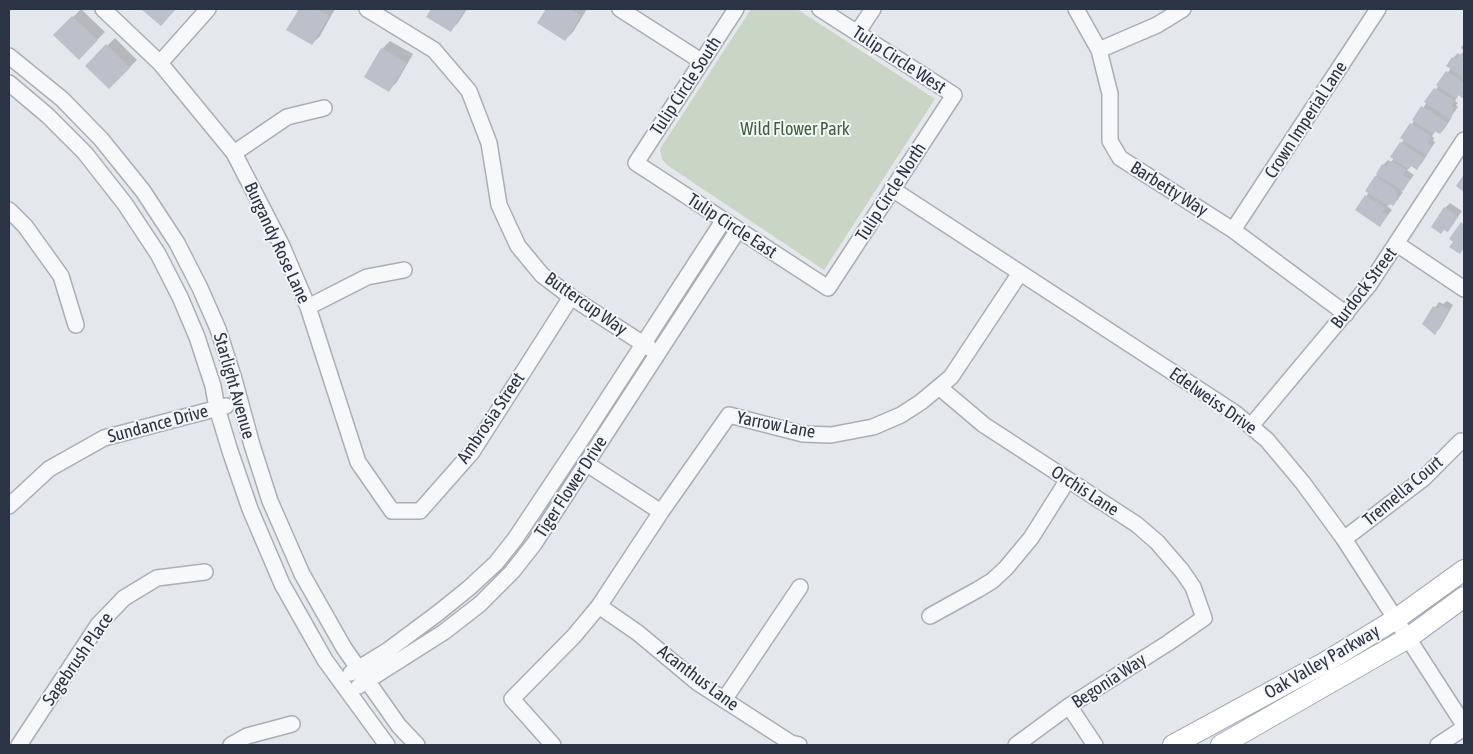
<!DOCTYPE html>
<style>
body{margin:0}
#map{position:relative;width:1473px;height:754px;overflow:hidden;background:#e4e7ec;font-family:"Asap Condensed",sans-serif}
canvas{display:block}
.frame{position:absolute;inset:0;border:10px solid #2b3445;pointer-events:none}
</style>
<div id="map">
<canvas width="1473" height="754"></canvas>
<div class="frame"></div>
</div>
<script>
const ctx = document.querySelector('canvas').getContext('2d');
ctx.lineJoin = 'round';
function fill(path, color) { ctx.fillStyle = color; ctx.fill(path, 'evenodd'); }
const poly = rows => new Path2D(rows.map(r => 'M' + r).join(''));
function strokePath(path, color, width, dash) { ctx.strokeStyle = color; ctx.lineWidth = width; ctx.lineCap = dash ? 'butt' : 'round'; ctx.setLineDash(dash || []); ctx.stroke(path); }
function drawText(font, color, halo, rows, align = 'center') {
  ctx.font = font + ' "Asap Condensed",sans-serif'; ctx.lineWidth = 4; ctx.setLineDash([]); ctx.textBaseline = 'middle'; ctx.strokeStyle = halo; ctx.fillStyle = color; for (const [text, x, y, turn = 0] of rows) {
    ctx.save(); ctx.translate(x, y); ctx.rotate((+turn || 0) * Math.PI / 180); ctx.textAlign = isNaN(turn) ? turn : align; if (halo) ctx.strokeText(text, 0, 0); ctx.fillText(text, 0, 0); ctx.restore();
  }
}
const green = poly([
 [751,9,797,9,935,99,824,270,667,165,662,159,660,149]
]);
const shadow = poly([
 [81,9,105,32,79,58,55,35],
 [300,9,335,9,320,36,312,44,288,30],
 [433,9,467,9,458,23,450,31,428,17],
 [547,9,587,9,573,32,565,40,538,23],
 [115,38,137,60,109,88,87,66],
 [390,41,413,54,397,82,389,90,382,49],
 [1464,43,1464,51,1461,48],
 [1464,51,1464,96,1463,97,1459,94,1455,101,1458,103,1456,105,1458,107,1451,117,1452,117,1445,128,1440,133,1436,130,1432,136,1434,138,1433,141,1435,142,1422,163,1417,168,1412,165,1407,170,1414,175,1401,191,1403,192,1398,199,1393,204,1390,203,1387,206,1392,210,1380,225,1357,210,1369,192,1367,191,1383,165,1388,160,1391,162,1394,158,1401,143,1404,140,1402,138,1451,68,1453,58,1458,53,1460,55],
 [1450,203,1462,211,1448,231,1445,208],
 [1447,301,1453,305,1440,328,1435,333,1423,324,1439,302,1443,304]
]);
const building = poly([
 [141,9,176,9,161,26],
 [299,9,316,9,329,16,312,45,286,30],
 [431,9,465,9,451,32,426,17],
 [546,9,570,9,581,16,565,41,537,23],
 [72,16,98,40,79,60,53,35],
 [106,44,130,68,109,89,85,66],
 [381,48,406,63,389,92,364,77],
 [1460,54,1464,57,1464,78,1446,66,1452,57,1456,60],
 [1446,71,1464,83,1463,98,1458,95,1456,98,1436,85],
 [1434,88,1454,101,1451,106,1454,108,1452,111,1454,112,1450,119,1424,102],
 [1421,106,1448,123,1440,134,1434,131,1432,133,1412,120],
 [1410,123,1431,136,1428,142,1430,144,1429,146,1431,147,1426,155,1400,138],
 [1400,142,1424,158,1417,170,1411,166,1409,169,1390,157],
 [1390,161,1406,170,1403,175,1410,180,1403,191,1376,174,1382,164,1386,167],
 [1464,174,1464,192,1456,186],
 [1375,176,1396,190,1395,192,1397,194,1396,196,1399,198,1393,206,1390,204,1389,206,1365,191],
 [1365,195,1385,208,1382,212,1388,215,1380,227,1355,210],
 [1444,207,1458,217,1448,232,1444,230,1441,234,1431,227],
 [1461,222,1464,225,1464,248,1460,254,1449,247,1453,242,1449,239],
 [1441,305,1449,310,1435,335,1422,324,1433,306,1438,309]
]);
const minor = poly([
 [103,9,160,63,234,153,282,246,308,307,358,462,392,511,420,511,472,452,571,297],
 [367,9,434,50,469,91,489,143,499,205,518,246,542,275,571,297,651,349],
 [620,9,701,61],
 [736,9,636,163,828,288,954,95,820,9],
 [1076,9,1099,50,1110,94,1110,141,1120,158,1233,230,1346,314],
 [857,33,873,9],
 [1099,50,1157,25,1183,9],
 [9,56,62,99,101,139,143,191,177,243,200,288,218,329,234,379,252,445,270,501,302,574,344,648,399,726,417,745],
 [160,63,208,9],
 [9,83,47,115,85,153,125,204,158,254,180,297,197,337,213,386,217,408,230,451,250,509,282,584,325,660,387,745],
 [234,153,287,117,324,108],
 [892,189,1235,413,1267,440,1303,483,1344,539,1464,725],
 [9,210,25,226,61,276,76,325],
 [1233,230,1378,9],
 [1397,244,1464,289],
 [308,307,367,277,404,270],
 [939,387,984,425,1136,524,1157,542,1182,571,1193,587,1204,618,1168,643,1069,706,1016,745],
 [1251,426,1369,285,1464,140],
 [587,464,661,512],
 [9,506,49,469,104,438,226,406],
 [1344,539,1424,478,1461,441],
 [599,606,638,633,698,683,791,743,799,745],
 [930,616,977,590,992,581,1006,568,1031,538,1067,481],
 [351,673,387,651,438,613,469,588,496,563,515,539,585,434,723,221],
 [359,686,444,632,480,604,512,572,534,544,738,230],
 [724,700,800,587],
 [1069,706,1095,745],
 [19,745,98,625,124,598,157,578,205,572],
 [231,745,247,736,292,724],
 [553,745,512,699,574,636,599,606,661,512,729,415,803,434,831,435,873,427,901,415,921,402,951,377,1020,273],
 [1438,745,1464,728]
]);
const major = poly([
 [1173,745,1324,663,1396,619,1464,570],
 [1221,745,1408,638,1464,597]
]);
const streetNames = [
 ["Tulip Circle West",899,60,33],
 ["Tulip Circle South",686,86,-57],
 ["Crown Imperial Lane",1306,120,-57],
 ["Barbetty Way",1169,189,32],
 ["Tulip Circle North",891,192,-57],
 ["Tulip Circle East",732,226,33],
 ["Burgandy Rose Lane",277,243,65],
 ["Burdock Street",1364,288,-53],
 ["Buttercup Way",586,304,35],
 ["Starlight Avenue",234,386,74],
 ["Edelweiss Drive",1213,401,35],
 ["Ambrosia Street",491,418,-56],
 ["Sundance Drive",158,424,-15],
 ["Yarrow Lane",776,425,11],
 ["Tiger Flower Drive",571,487,-57],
 ["Orchis Lane",1085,491,33],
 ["Tremella Court",1403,491,-40],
 ["Sagebrush Place",78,659,-55],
 ["Oak Valley Parkway",1322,662,-30],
 ["Acanthus Lane",698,678,37],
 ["Begonia Way",1109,681,-33]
];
const parkNames = [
 ["Wild Flower Park",795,129]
];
fill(green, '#c9d6c5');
fill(shadow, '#0003');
fill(building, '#bbc0ca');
strokePath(minor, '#a9aeb7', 18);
strokePath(major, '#a3abb8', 22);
strokePath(minor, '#f7f8fa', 15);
strokePath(major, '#fff', 20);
drawText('18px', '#2b3445', '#f4f6f9', streetNames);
drawText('18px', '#3f6138', '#f4f6f9', parkNames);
</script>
